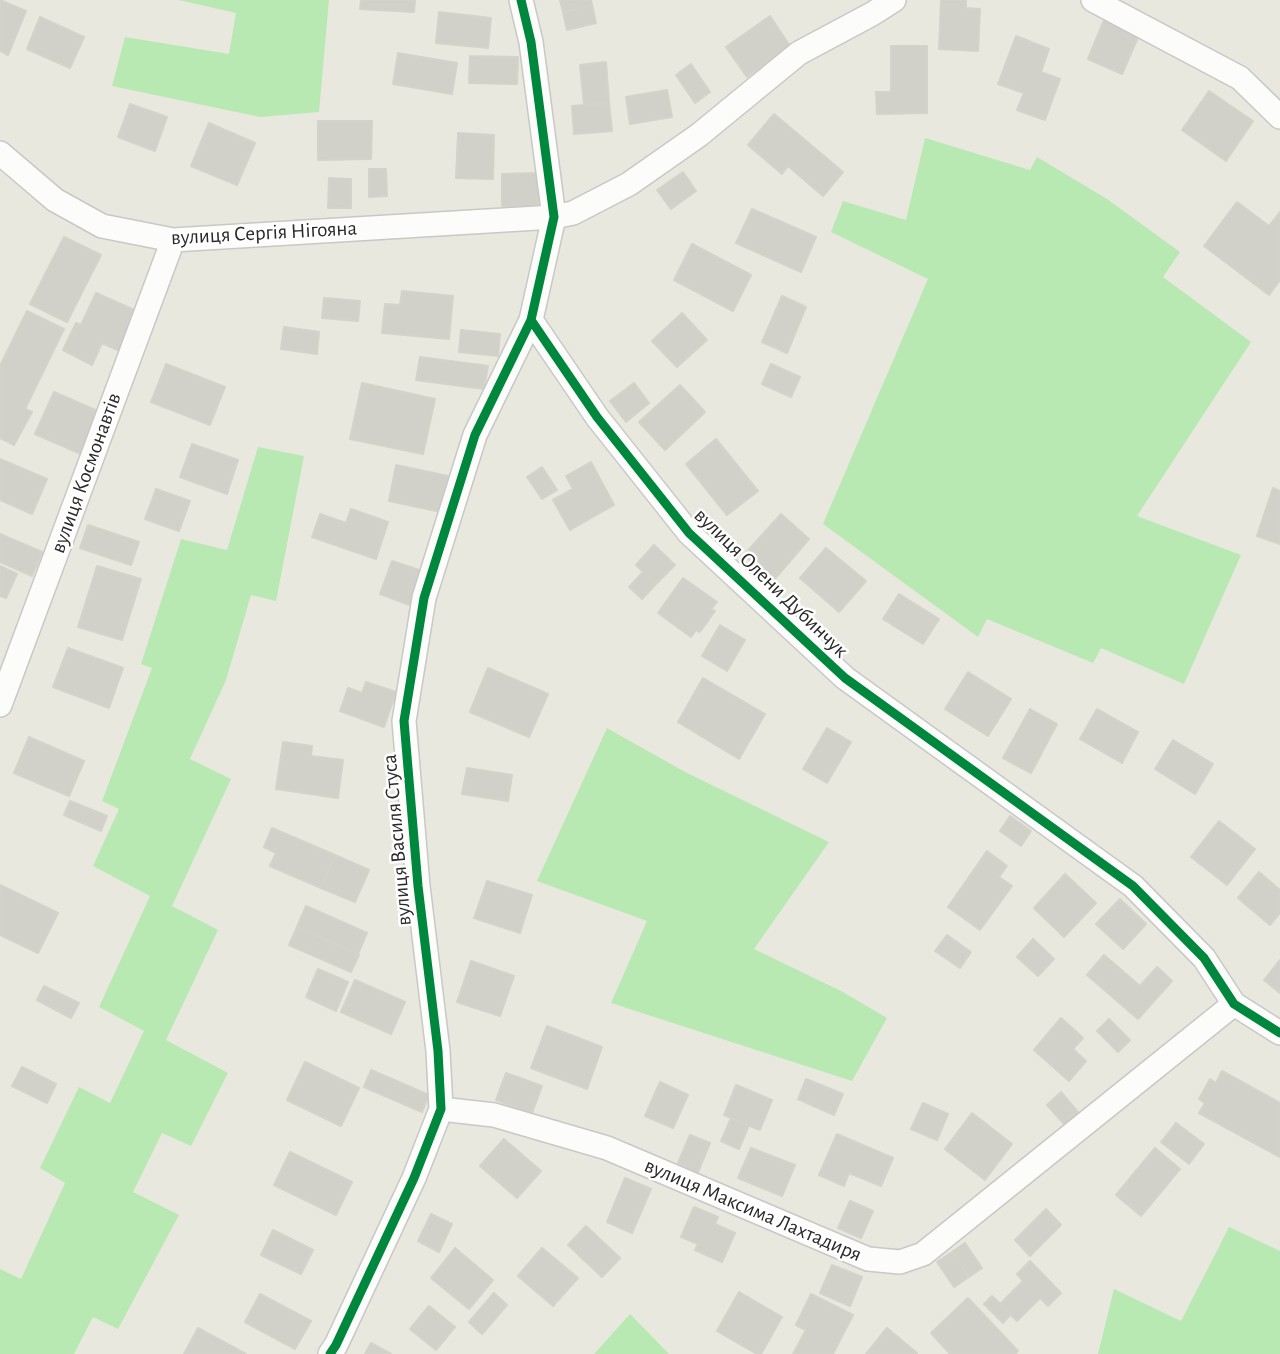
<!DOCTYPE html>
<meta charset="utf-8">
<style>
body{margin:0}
canvas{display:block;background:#e8e8de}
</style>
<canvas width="1280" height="1354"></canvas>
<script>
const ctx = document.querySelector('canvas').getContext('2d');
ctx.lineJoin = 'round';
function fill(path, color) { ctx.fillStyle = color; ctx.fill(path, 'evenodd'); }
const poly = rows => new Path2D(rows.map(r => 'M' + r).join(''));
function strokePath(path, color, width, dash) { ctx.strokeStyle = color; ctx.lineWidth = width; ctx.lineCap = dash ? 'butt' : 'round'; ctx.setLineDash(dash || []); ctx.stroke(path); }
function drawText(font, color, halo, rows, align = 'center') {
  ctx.font = font + ' "Alegreya Sans",sans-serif'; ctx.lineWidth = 5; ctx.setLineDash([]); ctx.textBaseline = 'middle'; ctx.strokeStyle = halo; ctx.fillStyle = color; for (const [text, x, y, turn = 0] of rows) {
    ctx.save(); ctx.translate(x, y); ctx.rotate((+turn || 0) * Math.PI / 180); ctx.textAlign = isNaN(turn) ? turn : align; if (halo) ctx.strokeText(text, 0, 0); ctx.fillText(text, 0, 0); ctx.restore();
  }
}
const green = poly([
 [179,0,329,0,319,112,260,117,112,86,125,37,229,54,236,13],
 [925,138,1030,170,1037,157,1107,199,1180,252,1163,277,1251,342,1137,516,1241,555,1184,684,1101,648,1093,663,987,619,978,637,823,524,928,279,831,232,843,201,906,220],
 [258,447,304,456,276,601,251,595,226,680,190,759,231,779,172,906,218,930,166,1040,228,1073,191,1146,162,1133,133,1192,179,1215,118,1329,93,1317,74,1354,0,1354,0,1269,21,1279,65,1183,40,1168,79,1087,110,1103,144,1031,99,1007,150,896,93,866,119,809,102,801,152,668,141,664,181,539,227,550],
 [607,728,685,772,829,842,754,949,843,992,887,1018,852,1081,611,1003,647,921,537,881],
 [1229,1227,1280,1251,1280,1354,1098,1354,1114,1289,1181,1321],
 [630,1314,669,1354,594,1354]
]);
const building = poly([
 [0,0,26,11,8,55,0,51,0,0],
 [361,0,415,0,414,12,360,9,361,0],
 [560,0,591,0,592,5,563,12,560,0],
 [941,0,966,0,966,8,980,9,978,51,939,49,941,0],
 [592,5,596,23,567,30,563,12,592,5],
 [439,12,491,18,488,48,436,43,439,12],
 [770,16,790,46,747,77,726,47,770,16],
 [40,17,84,37,70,68,27,49,40,17],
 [1104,20,1139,35,1122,74,1088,59,1104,20],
 [1016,36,1049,49,1041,72,1060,79,1045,120,1017,110,1024,93,998,84,1016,36],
 [891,46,927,46,927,113,877,114,876,92,891,92,891,46],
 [398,53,457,63,452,94,393,84,398,53],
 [470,56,518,57,517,84,469,83,470,56],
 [606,62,609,103,584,105,580,65,606,62],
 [691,64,710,92,695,103,676,75,691,64],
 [667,90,672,117,630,124,626,97,667,90],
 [1209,91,1253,121,1226,161,1182,130,1209,91],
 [609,103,612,131,574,134,572,106,609,103],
 [130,104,167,117,155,151,118,137,130,104],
 [774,114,843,172,823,196,788,166,782,174,748,145,774,114],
 [318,121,372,121,371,159,318,160,318,121],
 [209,123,255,143,237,185,191,166,209,123],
 [458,133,494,135,493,179,456,178,458,133],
 [369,169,386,169,387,196,369,197,369,169],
 [683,172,696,191,671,209,657,190,683,172],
 [539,173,539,206,502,206,502,174,539,173],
 [329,178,351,179,351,208,328,208,329,178],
 [1237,202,1269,226,1280,212,1280,280,1269,295,1204,246,1237,202],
 [752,209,816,237,801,272,736,243,752,209],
 [64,237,101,255,67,322,30,304,64,237],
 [692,244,751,275,733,311,674,280,692,244],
 [402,291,453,296,449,339,382,333,385,304,400,305,402,291],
 [96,293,141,313,122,352,102,343,92,365,63,350,76,323,81,325,96,293],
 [782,296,806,307,787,353,762,342,782,296],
 [324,298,360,301,358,321,322,318,324,298],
 [27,311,64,329,25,409,32,412,14,445,0,438,0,366,27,311],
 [682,313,707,340,677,367,652,341,682,313],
 [284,327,319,332,317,354,281,349,284,327],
 [461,330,500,334,498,356,459,352,461,330],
 [420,357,488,366,484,389,416,380,420,357],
 [166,364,225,387,210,425,151,402,166,364],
 [771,364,800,377,791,397,762,384,771,364],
 [362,383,435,399,423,454,350,439,362,383],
 [634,383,649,403,626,422,610,401,634,383],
 [680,385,705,412,665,450,639,422,680,385],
 [54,392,100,412,81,454,35,434,54,392],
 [716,439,758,491,727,515,686,464,716,439],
 [192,444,238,460,227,494,180,477,192,444],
 [0,459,47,479,32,514,0,500,0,459],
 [591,462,614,505,570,530,553,500,573,489,566,476,591,462],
 [396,465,448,476,441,512,389,501,396,465],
 [542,467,557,490,542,499,527,477,542,467],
 [1273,488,1280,491,1280,544,1257,536,1273,488],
 [156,489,190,501,179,531,145,519,156,489],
 [351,509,388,522,376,559,312,537,320,514,346,523,351,509],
 [781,514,809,539,773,581,744,555,781,514],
 [88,525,139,542,131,565,80,548,88,525],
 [0,534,42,552,32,576,0,562,0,534],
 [654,545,675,565,656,584,636,565,654,545],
 [826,548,866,581,839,612,800,578,826,548],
 [392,561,422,571,410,605,380,594,392,561],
 [0,566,17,574,6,598,0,596,0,566],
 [97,566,141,579,122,640,78,627,97,566],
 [643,572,656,584,642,599,629,587,643,572],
 [683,578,717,602,711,609,715,611,700,632,696,630,691,637,658,613,683,578],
 [899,594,939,619,923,644,883,619,899,594],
 [720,625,745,640,727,671,702,656,720,625],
 [68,648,123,668,109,708,53,687,68,648],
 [488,668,548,694,529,737,470,712,488,668],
 [968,672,1011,699,988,736,945,709,968,672],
 [703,678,765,714,739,759,678,722,703,678],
 [366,682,396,692,384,727,340,711,348,688,362,693,366,682],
 [1030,709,1057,724,1031,773,1003,758,1030,709],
 [1097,709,1138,732,1122,763,1080,739,1097,709],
 [827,728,851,742,827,783,803,769,827,728],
 [29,737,84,761,69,796,14,773,29,737],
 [1173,740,1213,764,1195,794,1155,769,1173,740],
 [283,742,312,746,311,756,343,760,338,798,276,789,283,742],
 [467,768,512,775,508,801,462,794,467,768],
 [70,801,107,816,101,831,64,815,70,801],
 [1010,816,1031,831,1021,846,1000,831,1010,816],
 [1219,821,1255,849,1227,885,1191,857,1219,821],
 [272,828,335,855,321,888,270,866,276,853,264,847,272,828],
 [987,851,1007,866,999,877,1012,886,980,930,948,907,987,851],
 [335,855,369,870,355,902,321,888,335,855],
 [1259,872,1280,890,1280,913,1270,925,1238,898,1259,872],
 [1065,874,1096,903,1064,937,1034,908,1065,874],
 [487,881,532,895,520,933,474,918,487,881],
 [0,885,58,913,38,953,0,935,0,885],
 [1120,899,1146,924,1123,949,1096,924,1120,899],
 [306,906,367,933,358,954,297,927,306,906],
 [297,927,359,955,351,972,289,945,297,927],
 [947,935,971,952,960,968,935,951,947,935],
 [1033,939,1054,959,1038,976,1017,957,1033,939],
 [1104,955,1140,986,1157,967,1172,981,1138,1019,1087,975,1104,955],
 [1280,960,1280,993,1264,980,1280,960],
 [471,961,514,976,500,1016,457,1002,471,961],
 [318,969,348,982,336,1011,306,997,318,969],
 [355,980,405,1002,391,1034,341,1012,355,980],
 [44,986,79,1003,71,1018,37,1000,44,986],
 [1061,1018,1083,1038,1073,1049,1086,1061,1069,1081,1034,1050,1061,1018],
 [1109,1019,1130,1040,1118,1052,1097,1031,1109,1019],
 [547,1026,602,1047,587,1089,531,1068,547,1026],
 [305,1062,359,1088,341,1126,287,1100,305,1062],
 [22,1067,56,1084,47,1103,12,1086,22,1067],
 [371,1070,429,1095,422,1112,364,1087,371,1070],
 [1222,1071,1280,1103,1280,1157,1199,1113,1205,1103,1199,1099,1210,1079,1216,1083,1222,1071],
 [506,1073,542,1086,532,1113,496,1100,506,1073],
 [806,1079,843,1094,834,1115,798,1099,806,1079],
 [660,1082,688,1095,673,1128,645,1116,660,1082],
 [736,1085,772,1100,760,1130,724,1115,736,1085],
 [1061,1092,1078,1112,1064,1124,1047,1105,1061,1092],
 [923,1103,948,1114,937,1140,911,1129,923,1103],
 [972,1113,1012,1144,985,1180,945,1149,972,1113],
 [731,1118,749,1125,739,1149,721,1141,731,1118],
 [1176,1123,1204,1144,1189,1164,1161,1142,1176,1123],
 [837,1134,893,1158,881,1186,849,1173,844,1186,819,1175,837,1134],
 [690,1135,710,1143,698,1172,678,1163,690,1135],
 [504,1139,541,1171,517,1198,480,1166,504,1139],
 [751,1148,795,1165,782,1196,738,1178,751,1148],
 [1155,1148,1180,1169,1141,1216,1116,1195,1155,1148],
 [290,1152,352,1182,336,1215,274,1185,290,1152],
 [625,1178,651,1189,632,1233,607,1222,625,1178],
 [850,1201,873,1211,861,1238,838,1228,850,1201],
 [694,1207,718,1217,715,1224,735,1233,722,1262,695,1250,698,1244,681,1237,694,1207],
 [1046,1209,1061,1225,1030,1256,1015,1240,1046,1209],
 [431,1214,452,1224,439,1252,418,1241,431,1214],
 [586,1226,620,1258,602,1277,568,1245,586,1226],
 [273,1230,313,1250,301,1274,261,1255,273,1230],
 [965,1243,982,1268,969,1277,952,1252,965,1243],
 [455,1248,493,1280,469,1309,431,1278,455,1248],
 [542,1248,578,1278,553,1306,518,1276,542,1248],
 [952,1252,969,1277,954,1287,937,1262,952,1252],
 [1030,1261,1061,1293,1048,1306,1040,1298,1017,1321,1000,1304,1023,1281,1017,1274,1030,1261],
 [832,1265,862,1277,850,1306,820,1293,832,1265],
 [739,1292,782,1317,761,1354,757,1354,717,1331,739,1292],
 [494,1293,507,1305,482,1334,469,1322,494,1293],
 [260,1294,311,1321,295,1349,245,1322,260,1294],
 [811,1294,853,1315,833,1354,793,1354,806,1330,796,1325,811,1294],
 [992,1296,1011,1314,1003,1323,984,1304,992,1296],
 [968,1298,1018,1351,1015,1354,950,1354,931,1333,968,1298],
 [429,1306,455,1327,436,1350,410,1329,429,1306],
 [198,1328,246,1354,184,1354,198,1328],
 [887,1328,917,1353,916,1354,866,1354,887,1328],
 [371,1343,391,1354,365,1354,371,1343]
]);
const minor = poly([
 [521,0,531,42,554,217,531,320,597,417,689,533,845,678,1133,886,1204,958,1234,1004,1280,1033],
 [1093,0,1240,78,1280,117],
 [0,153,55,200,102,226,173,240,554,217,573,213,629,184,699,135,799,53,872,14,894,0],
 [0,705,173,240],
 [441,1109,494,1115,607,1148,868,1259,900,1262,923,1254,1234,1004],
 [330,1354,336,1345,414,1178,441,1109,438,1051,418,886,404,721,424,598,475,435,531,320]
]);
const cycleway = poly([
 [521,0,531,42,554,217,531,320,597,417,689,533,845,678,1133,886,1204,958,1234,1004,1280,1033],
 [330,1354,336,1345,414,1178,441,1109,438,1051,418,886,404,721,424,598,475,435,531,320]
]);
const streetNames = [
 ["вулиця Сергія Нігояна",264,233,-3],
 ["вулиця Космонавтів",86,473,-70],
 ["вулиця Олени Дубинчук",771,583,44],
 ["вулиця Василя Стуса",397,840,-95],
 ["вулиця Максима Лахтадиря",753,1210,23]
];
fill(green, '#b9e9b3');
fill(building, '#d1d1c9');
strokePath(building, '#d3d3ca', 2);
strokePath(minor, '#c8c8c7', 26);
strokePath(minor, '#fcfcfa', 23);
strokePath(cycleway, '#00873e', 9);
drawText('21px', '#292929', '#fff', streetNames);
</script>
